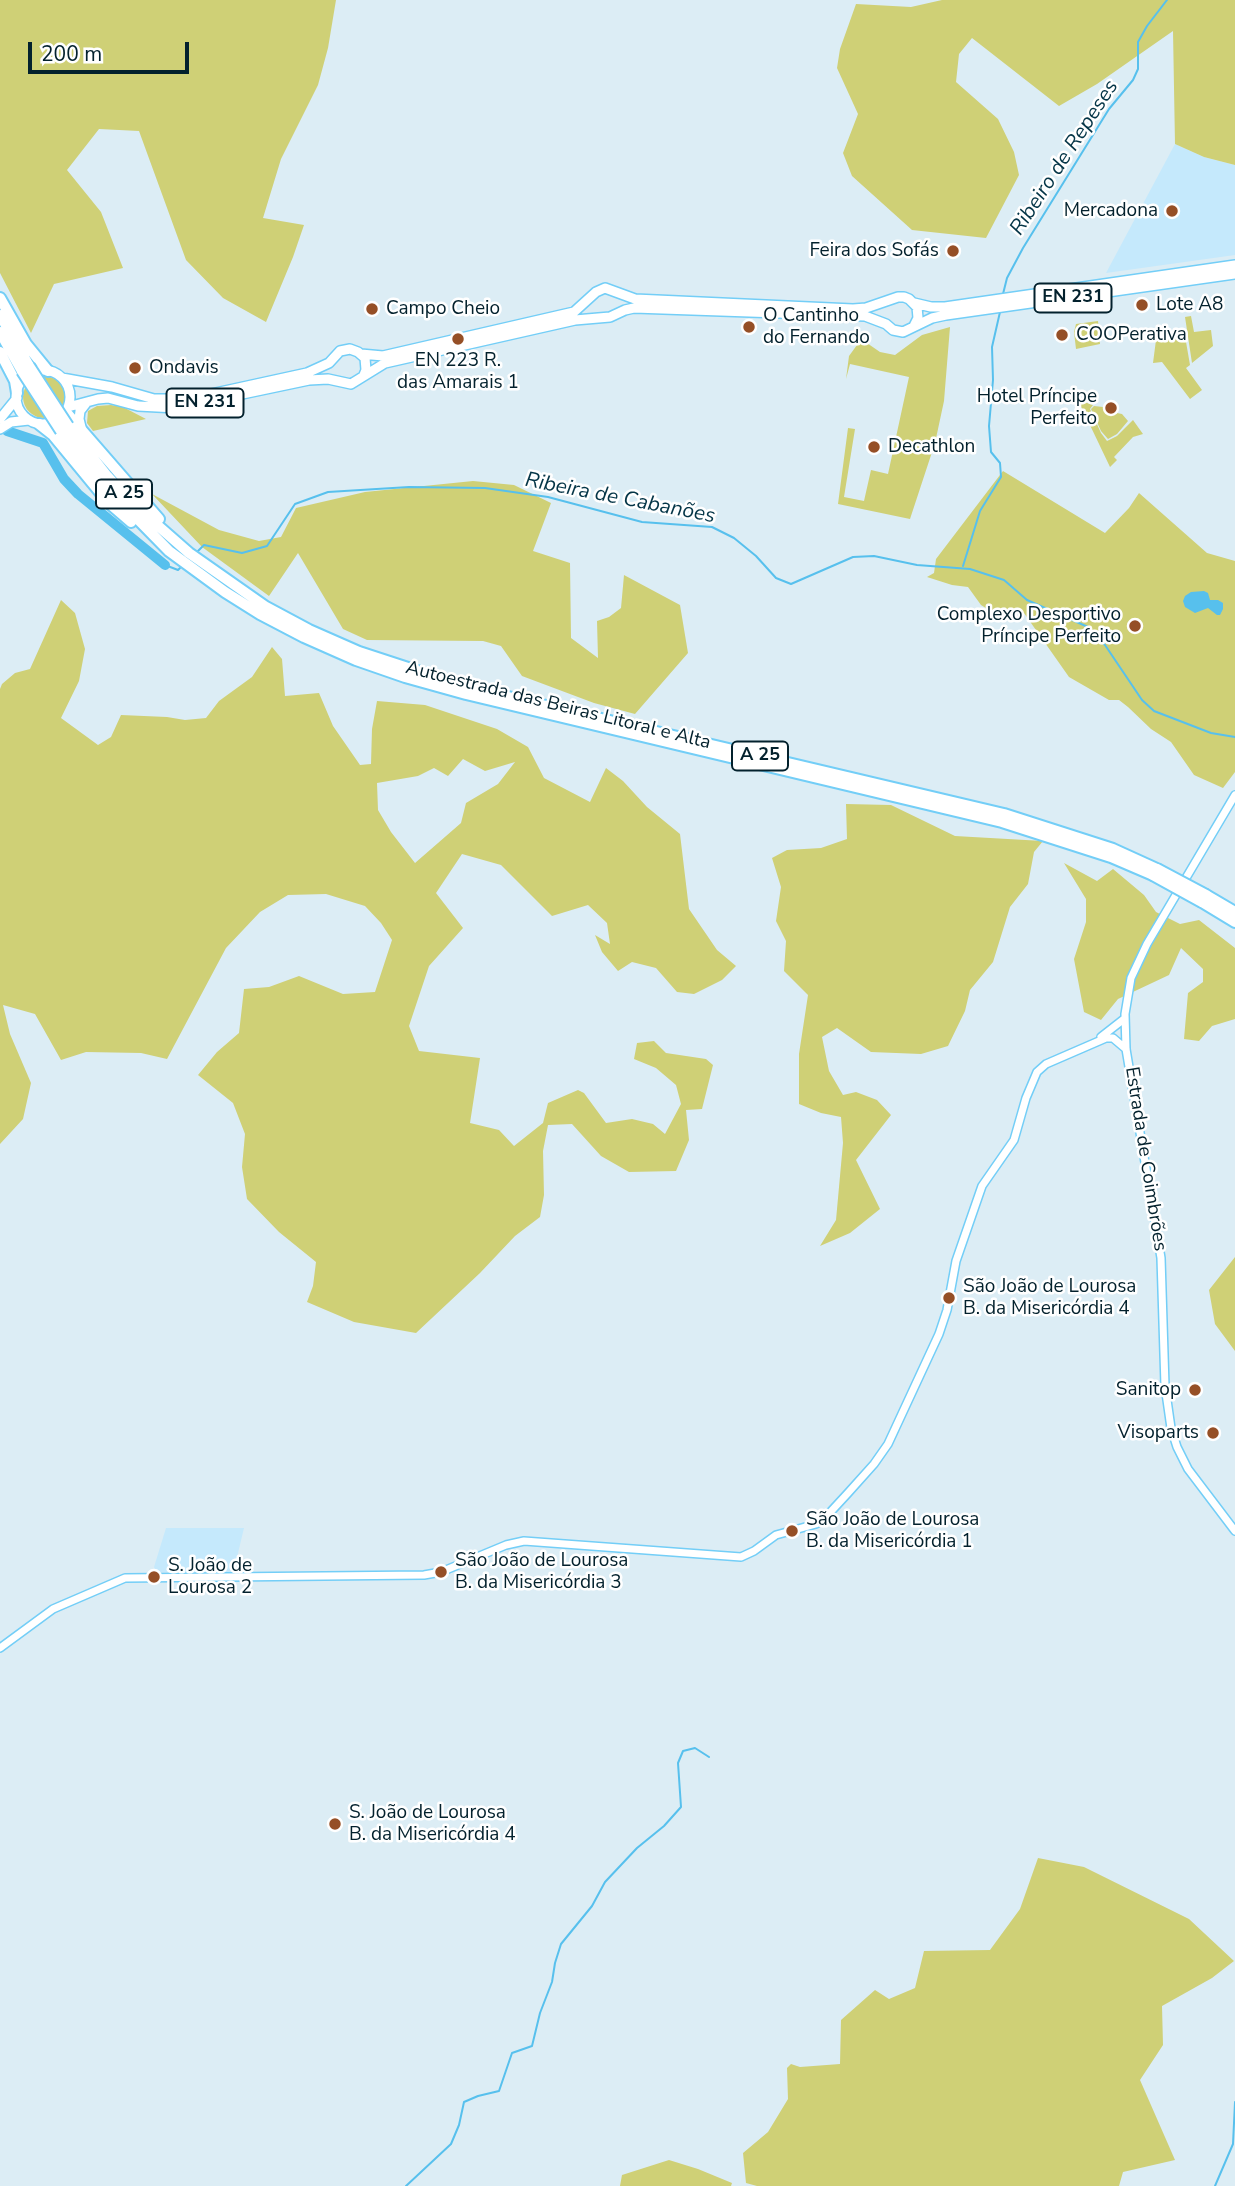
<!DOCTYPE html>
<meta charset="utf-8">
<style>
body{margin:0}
#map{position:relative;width:1235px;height:2186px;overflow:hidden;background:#dcedf5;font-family:"Nunito Sans",sans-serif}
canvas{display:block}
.scale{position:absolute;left:28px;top:42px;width:161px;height:32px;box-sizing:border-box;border:4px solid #03212d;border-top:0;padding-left:9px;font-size:21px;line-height:24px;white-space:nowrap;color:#03212d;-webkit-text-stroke:5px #fff;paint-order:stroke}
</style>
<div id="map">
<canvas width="1235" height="2186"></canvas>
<div class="scale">200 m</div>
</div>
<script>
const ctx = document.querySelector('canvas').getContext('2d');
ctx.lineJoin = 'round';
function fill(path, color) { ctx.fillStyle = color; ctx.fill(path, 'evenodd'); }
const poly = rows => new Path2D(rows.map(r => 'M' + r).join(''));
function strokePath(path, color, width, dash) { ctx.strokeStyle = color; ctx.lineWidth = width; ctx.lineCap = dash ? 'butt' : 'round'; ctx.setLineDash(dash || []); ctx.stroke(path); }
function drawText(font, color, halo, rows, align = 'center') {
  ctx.font = font + ' "Nunito Sans",sans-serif'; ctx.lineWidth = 5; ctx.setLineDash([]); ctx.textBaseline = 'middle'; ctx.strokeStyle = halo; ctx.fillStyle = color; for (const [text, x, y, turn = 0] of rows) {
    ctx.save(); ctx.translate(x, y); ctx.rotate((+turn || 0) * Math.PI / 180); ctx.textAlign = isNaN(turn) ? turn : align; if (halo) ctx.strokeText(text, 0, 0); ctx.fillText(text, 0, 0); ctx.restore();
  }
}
const built = poly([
 [1175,144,1204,157,1235,165,1235,255,1106,273],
 [166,1528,244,1528,233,1574,227,1572,156,1572,154,1567]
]);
const green = poly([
 [0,0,336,0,328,48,318,85,281,159,263,218,304,225,293,257,266,322,223,298,186,260,139,131,99,129,67,170,101,212,123,268,54,284,31,333,0,273],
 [942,0,1235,0,1235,165,1204,157,1175,144,1173,31,1097,84,1059,106,972,38,959,54,956,82,998,119,1014,152,1019,175,986,238,912,230,852,176,843,153,858,114,837,68,840,49,856,4,911,7],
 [1191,316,1194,332,1211,330,1213,346,1192,363,1185,317],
 [1098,321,1100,344,1076,349,1074,332,1076,324],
 [950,327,944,401,935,443,910,519,838,504,848,428,855,429,844,497,864,501,871,470,888,474,909,377,850,364,846,379,849,356,857,345,864,341,880,352,895,355,922,335],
 [1185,336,1190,365,1186,368,1202,390,1190,399,1162,362,1153,363,1156,340],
 '23 397a21 21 0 1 1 42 0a21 21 0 1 1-42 0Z',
 [1078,400,1093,405,1090,409,1101,433,1107,441,1117,436,1133,420,1143,434,1133,437,1114,457,1117,460,1110,467],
 [111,405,123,407,146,419,93,431,87,423,88,411,97,406],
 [1094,406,1112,408,1112,412,1122,414,1128,421,1117,434,1108,439,1101,431,1091,409],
 [1003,471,1105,533,1129,508,1139,493,1207,553,1235,561,1235,772,1223,788,1194,775,1171,742,1151,729,1128,707,1119,700,1109,700,1069,677,1024,613,989,610,981,605,968,587,952,585,927,577,934,573,936,559],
 [473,481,514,485,551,503,533,551,570,563,571,638,598,658,597,621,609,617,621,608,624,575,680,605,688,653,635,714,594,703,522,676,501,646,483,641,367,640,343,629,298,553,269,596,202,547,152,494,219,530,259,541,281,537,296,508,365,492],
 [61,600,75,613,85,649,79,681,61,718,98,745,111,737,121,715,167,717,185,720,206,718,219,701,252,677,272,647,282,659,285,696,319,693,333,726,360,765,371,764,372,729,377,701,425,705,497,729,528,747,544,778,590,802,606,768,623,781,647,807,680,834,689,909,717,950,736,966,722,980,694,994,677,992,656,968,632,962,618,971,602,952,595,935,610,944,607,923,588,905,552,916,501,865,462,854,436,893,463,928,429,966,409,1026,419,1051,480,1058,470,1123,499,1130,514,1146,543,1123,548,1103,578,1090,584,1093,606,1123,632,1119,653,1124,665,1134,681,1104,676,1085,656,1068,634,1059,637,1043,654,1041,666,1053,706,1059,713,1065,702,1109,686,1110,689,1140,676,1171,629,1172,601,1156,572,1124,548,1125,543,1151,544,1195,540,1217,515,1236,480,1273,416,1333,354,1322,307,1302,313,1286,316,1262,279,1232,247,1199,242,1167,245,1134,233,1103,198,1075,217,1052,239,1033,244,989,269,987,299,976,343,994,375,992,392,940,381,923,365,906,326,894,288,895,260,912,226,948,167,1059,141,1053,86,1052,61,1060,35,1014,3,1005,10,1034,31,1083,23,1119,0,1144,0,689,2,684,15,673,30,669],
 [463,759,485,771,515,762,498,784,466,803,461,823,415,863,391,832,378,810,377,783,418,776,434,768,448,776],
 [846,804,891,805,955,836,1043,841,1034,852,1028,884,1010,907,993,962,970,990,965,1011,948,1046,921,1054,871,1052,837,1028,822,1037,829,1071,843,1095,856,1092,877,1100,891,1115,856,1160,880,1209,850,1233,820,1246,836,1220,843,1143,841,1117,821,1113,799,1104,799,1054,808,995,784,971,786,941,776,921,781,887,772,858,787,850,821,848,847,839],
 [1064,863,1097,881,1113,869,1144,895,1156,912,1180,924,1199,920,1235,948,1235,1019,1212,1026,1199,1041,1184,1039,1188,993,1203,982,1203,969,1181,948,1169,975,1118,999,1101,1020,1084,1012,1074,959,1086,922,1086,899],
 [1235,1257,1235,1351,1215,1324,1209,1290],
 [1038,1858,1084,1867,1189,1919,1234,1961,1212,1978,1162,2006,1163,2045,1140,2080,1175,2160,1123,2172,1119,2186,757,2186,746,2183,743,2153,768,2132,788,2099,787,2068,791,2064,800,2067,840,2064,841,2020,875,1990,889,1999,915,1988,924,1951,990,1950,1020,1909],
 [669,2160,698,2169,732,2183,731,2186,620,2186,622,2175]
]);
const water = poly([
 [1204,591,1208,593,1210,600,1218,600,1223,603,1223,609,1220,615,1217,615,1208,608,1195,613,1185,607,1183,601,1185,596,1191,592]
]);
const stream = poly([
 [1003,294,1007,278,1023,248,1109,109,1133,80,1138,69,1138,42,1147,26,1167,0],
 [197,552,204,545,242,553,267,546,295,504,328,492,409,487,485,488,548,497,642,522,712,527,734,538,756,556,776,578,791,584,853,557,874,556,917,565,970,569,1004,580,1027,600,1088,627,1105,645,1142,700,1154,711,1211,733,1235,737],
 [165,565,178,570,180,568],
 [963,566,980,511,1001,477,1000,463,991,452,989,426,993,380,992,347,1000,312],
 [406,2186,451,2144,459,2125,464,2102,478,2096,499,2091,512,2053,532,2046,540,2013,552,1982,555,1963,561,1944,592,1906,605,1882,637,1848,664,1826,681,1807,678,1763,683,1751,695,1748,709,1757],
 [1215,2186,1233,2144,1235,2102]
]);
const river = poly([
 [7,431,43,443,64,479,78,494,165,565]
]);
const tertiary = poly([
 [1235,795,1147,944,1131,978,1125,1014,1126,1049,1161,1258,1165,1386,1171,1428,1177,1447,1188,1469,1235,1531],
 [1101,1037,1124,1019],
 [0,1648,53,1609,125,1578,424,1575,441,1572,506,1545,524,1541,741,1557,754,1551,776,1535,816,1524,824,1519,848,1493,874,1464,888,1444,939,1334,947,1310,956,1261,982,1186,1014,1140,1026,1098,1037,1072,1046,1064,1106,1038,1113,1038,1126,1049]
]);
const primary = poly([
 [914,303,931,307,945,307,1235,265],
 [361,354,383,356,574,312,596,292,605,288,635,299,853,309,866,308,898,297,904,297,909,299,917,307,918,318,914,326],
 '16 397a27 27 0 1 1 54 0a27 27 0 1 1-54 0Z',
 [62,378,112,387,154,399,188,399,307,373,329,363,340,351,350,349,358,352,365,358,366,370,364,375],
 [68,407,98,399,108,398,138,406,176,408,309,380,328,379,351,384,385,363,575,320,610,317,625,310,634,308,865,316,886,324,893,330,903,332,932,318,946,315,1235,274],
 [0,419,17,398],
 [0,429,11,422,29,420],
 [82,431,79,419,80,411,87,402]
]);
const motorway = poly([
 [0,298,26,344,48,371],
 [0,315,29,366],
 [0,332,22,371],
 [0,352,15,381,17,393],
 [66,412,159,519],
 [39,424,53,435,109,503,131,522],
 [68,426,107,476,132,503,189,553,266,607,309,630,359,652,466,687,1004,814,1113,849,1157,869],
 [61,431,116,497,169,551,225,592,260,614,304,637,356,660,405,677,466,694,1002,822,1111,857,1153,875],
 [1206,895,1235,912],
 [1202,902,1235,922]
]);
const motorwayBridge = poly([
 [29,366,68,426],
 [22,371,61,431],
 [1157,869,1206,895],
 [1153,875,1202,902]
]);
const markers = [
 [1172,211,7,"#954f26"],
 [953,251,7,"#954f26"],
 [1142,305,7,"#954f26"],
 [372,309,7,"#954f26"],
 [749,327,7,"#954f26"],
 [1062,335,7,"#954f26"],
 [458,339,7,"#954f26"],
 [135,368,7,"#954f26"],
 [1111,408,7,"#954f26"],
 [874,447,7,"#954f26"],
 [1135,626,7,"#954f26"],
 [949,1298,7,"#954f26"],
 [1195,1390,7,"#954f26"],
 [1213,1433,7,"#954f26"],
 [792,1531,7,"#954f26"],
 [441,1572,7,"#954f26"],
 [154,1577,7,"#954f26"],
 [335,1824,7,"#954f26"]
];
const shields = [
 [1073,298,77],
 [205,403,77],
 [124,494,56],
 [760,756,56]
];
const shieldNames = [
 ["EN 231",1073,298],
 ["EN 231",205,403],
 ["A 25",124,494],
 ["A 25",760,756]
];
const poiNames = [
 ["Mercadona",1158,211,"right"],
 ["Feira dos Sofás",939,251,"right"],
 ["Lote A8",1156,305],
 ["Campo Cheio",386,309],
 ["O Cantinho",763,316],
 ["do Fernando",763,338],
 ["COOPerativa",1076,335],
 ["EN 223 R.",458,361,"center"],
 ["das Amarais 1",458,383,"center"],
 ["Ondavis",149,368],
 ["Hotel Príncipe",1097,397,"right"],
 ["Perfeito",1097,419,"right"],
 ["Decathlon",888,447],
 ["Complexo Desportivo",1121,615,"right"],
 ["Príncipe Perfeito",1121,637,"right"],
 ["São João de Lourosa",963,1287],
 ["B. da Misericórdia 4",963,1309],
 ["Sanitop",1181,1390,"right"],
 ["Visoparts",1199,1433,"right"],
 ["São João de Lourosa",806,1520],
 ["B. da Misericórdia 1",806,1542],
 ["São João de Lourosa",455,1561],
 ["B. da Misericórdia 3",455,1583],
 ["S. João de",168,1566],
 ["Lourosa 2",168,1588],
 ["S. João de Lourosa",349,1813],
 ["B. da Misericórdia 4",349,1835]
];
const streetNames = [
 ["Autoestrada das Beiras Litoral e Alta",558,706,14],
 ["Estrada de Coimbrões",1145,1159,81]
];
const waterNames = [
 ["Ribeiro de Repeses",1065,158,-57],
 ["Ribeira de Cabanões",620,499,11]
];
fill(built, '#c5e9fc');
fill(green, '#cfd076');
fill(water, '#57c0ed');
strokePath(stream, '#57c0ed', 2);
strokePath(river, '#57c0ed', 10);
strokePath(tertiary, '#73cef7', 10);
strokePath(primary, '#73cef7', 12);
strokePath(motorway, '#73cef7', 14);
strokePath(tertiary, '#fff', 7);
strokePath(primary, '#fff', 9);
strokePath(motorway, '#fff', 10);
strokePath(motorwayBridge, '#73cef7', 14, []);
strokePath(motorwayBridge, '#fff', 10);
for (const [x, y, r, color] of markers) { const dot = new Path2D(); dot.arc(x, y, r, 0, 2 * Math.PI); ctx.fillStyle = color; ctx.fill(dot); strokePath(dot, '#fff', 2.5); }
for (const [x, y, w] of shields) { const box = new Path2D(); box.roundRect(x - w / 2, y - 14.5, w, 29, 5); ctx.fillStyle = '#fff'; ctx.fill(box); strokePath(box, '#03212d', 2); }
drawText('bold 18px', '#03212d', null, shieldNames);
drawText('19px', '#03212d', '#fff', poiNames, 'left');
drawText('19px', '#03212d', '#fff', streetNames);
drawText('italic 21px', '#043547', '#fff', waterNames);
</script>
